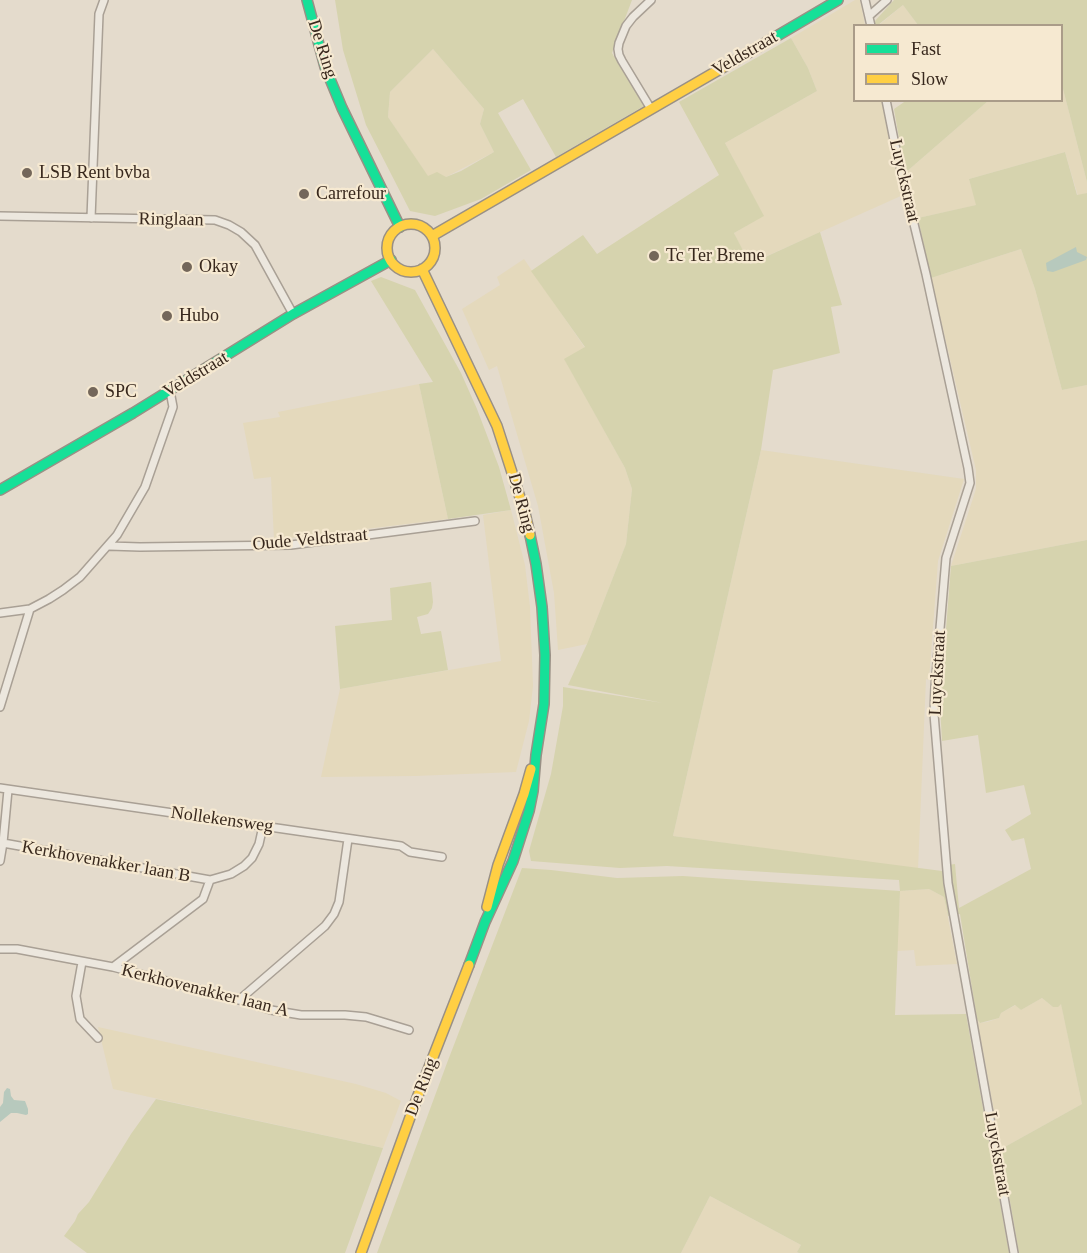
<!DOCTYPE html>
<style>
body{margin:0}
#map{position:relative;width:1087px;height:1253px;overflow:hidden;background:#e4dbcc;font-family:"Times New Roman",serif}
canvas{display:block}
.legend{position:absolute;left:853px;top:24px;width:210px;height:78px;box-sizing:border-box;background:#f6e9d1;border:2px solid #aa9c89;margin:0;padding:8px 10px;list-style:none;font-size:18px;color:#38281d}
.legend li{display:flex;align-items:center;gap:12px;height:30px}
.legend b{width:30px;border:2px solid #aa9c89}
</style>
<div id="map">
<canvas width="1087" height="1253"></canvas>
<ul class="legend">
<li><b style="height:8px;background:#16e098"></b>Fast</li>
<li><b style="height:8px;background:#ffcf43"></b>Slow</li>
</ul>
</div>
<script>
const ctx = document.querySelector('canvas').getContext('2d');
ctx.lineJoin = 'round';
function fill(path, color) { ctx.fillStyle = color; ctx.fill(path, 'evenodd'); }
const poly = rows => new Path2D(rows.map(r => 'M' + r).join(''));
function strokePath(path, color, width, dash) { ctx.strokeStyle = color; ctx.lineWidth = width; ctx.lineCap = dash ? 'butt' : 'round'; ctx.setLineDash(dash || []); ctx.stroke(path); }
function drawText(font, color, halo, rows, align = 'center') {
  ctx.font = font + ' "Times New Roman",serif'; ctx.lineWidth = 4.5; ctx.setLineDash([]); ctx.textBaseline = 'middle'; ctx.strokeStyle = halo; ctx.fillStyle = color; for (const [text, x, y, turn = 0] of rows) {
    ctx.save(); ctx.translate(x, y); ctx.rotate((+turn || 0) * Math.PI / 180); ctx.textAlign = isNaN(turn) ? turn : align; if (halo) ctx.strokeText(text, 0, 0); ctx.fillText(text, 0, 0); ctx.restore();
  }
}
const farmland = poly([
 [855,0,860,0,865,25,854,26,854,100,882,101,903,195,749,264,734,233,763,216,725,143,817,91,808,68,791,38],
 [903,5,918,25,878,26],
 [433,49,484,109,480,124,494,152,446,177,428,177,388,117,390,92],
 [1062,85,1087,182,1087,193,1078,196,1065,152,969,179,977,205,918,218,905,173,988,101,1062,100],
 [1021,249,1035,289,1062,390,1087,385,1087,540,951,566,976,489,976,470,931,278],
 [524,259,585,348,565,360,625,468,632,489,626,544,587,644,558,650,554,593,538,506,497,366,489,370,462,309,500,285,497,277],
 [419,384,448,519,274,540,271,477,254,479,243,423,280,417,278,412],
 [761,450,964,479,938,561,929,680,926,679,918,869,673,836],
 [511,510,525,565,530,607,533,686,529,721,516,772,415,776,321,777,340,689,501,661,483,515],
 [929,889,944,897,957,964,916,966,914,950,897,951,900,891],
 [1042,998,1053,1007,1061,1003,1082,1104,1001,1149,977,1019,980,1023,987,1022,999,1018,1001,1013,1016,1005,1021,1010],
 [98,1027,356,1084,386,1093,401,1101,383,1148,113,1089],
 [710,1196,801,1245,797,1252,799,1253,681,1253]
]);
const green = poly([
 [335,0,632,0,612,53,644,106,556,157,523,99,498,113,531,170,481,199,435,216,410,211,366,125,343,50],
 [433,49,484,109,480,124,494,152,461,171,446,177,437,172,428,176,388,117,390,92],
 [894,0,1087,0,1087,182,1062,85,1062,26,918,25,903,5,878,25,875,25,874,22],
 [791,38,808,68,817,91,725,143,764,216,734,233,750,264,820,232,842,305,831,307,840,353,773,370,761,450,673,836,942,871,942,866,955,864,959,908,1031,869,1024,838,1012,841,1005,830,1031,814,1024,785,986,793,978,735,942,741,940,705,951,566,1087,540,1087,1253,1019,1253,1001,1149,1082,1104,1061,1004,1058,1007,1053,1007,1042,998,1021,1010,1015,1005,1001,1013,999,1018,980,1023,977,1019,960,914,948,916,944,897,929,889,900,891,895,1015,966,1014,1009,1253,799,1253,797,1252,801,1245,710,1196,681,1253,377,1253,447,1063,522,868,551,870,617,878,683,876,900,891,899,880,667,866,620,868,531,861,529,851,551,774,563,706,563,687,663,703,568,685,587,644,626,544,632,489,625,468,564,359,585,347,531,271,583,235,597,254,719,175,679,102],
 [907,100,988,100,988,101,905,173,894,109],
 [1065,152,1077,195,1087,193,1087,385,1062,390,1035,289,1021,249,931,278,918,218,976,205,969,179],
 [381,277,415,290,461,373,477,409,499,467,511,510,448,519,419,384,433,382,371,281],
 [431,582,433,602,432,608,428,614,417,617,421,634,441,631,448,670,340,689,335,626,392,620,390,588],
 [156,1099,383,1148,345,1253,87,1253,64,1236,75,1221,78,1214,89,1202,131,1134]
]);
const water = poly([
 [1076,247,1077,252,1087,257,1086,260,1053,272,1047,271,1046,263],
 [7,1088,10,1089,11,1096,14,1100,25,1101,28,1109,28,1114,26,1115,17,1113,11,1113,0,1122,0,1107,3,1103,4,1092]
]);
const street = poly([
 [865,0,871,26],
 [869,16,887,0],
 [886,100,895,145,926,274,968,468,970,483,946,558,935,687,934,714,948,883,1014,1253],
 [651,109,622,61,619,55,618,49,619,43,626,26,633,17,651,0],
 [0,216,215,220,229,225,241,232,255,245,293,314],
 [91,218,99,14,104,0],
 [109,546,140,547,291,545,475,521],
 [0,613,30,609,49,599,63,590,80,577,117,535,145,487,173,407,170,391],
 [0,707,30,609],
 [0,788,401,846,410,852,442,857],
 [3,843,210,880],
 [0,861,3,843,8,790],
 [0,949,17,949,113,967,239,1000,271,1010,301,1015,345,1015,366,1017,409,1030],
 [82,962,76,996,80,1019,98,1038],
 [113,967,203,899,210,880,231,874,244,866,252,858,259,844,263,826],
 [239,1000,325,926,334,914,339,902,348,839]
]);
const fast = poly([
 [307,0,325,67,342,108,400,227],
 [748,53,838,0],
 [0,490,133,413,293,314,391,260],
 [469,965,485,922,513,861,529,811,533,791,536,755,544,704,545,655,542,607,536,564,530,535]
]);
const slow = poly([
 '387 248a24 24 0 1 1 48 0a24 24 0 1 1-48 0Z',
 [432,236,748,53],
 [422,269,497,426,525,513,530,535],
 [487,907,498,865,524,794,531,769],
 [361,1253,417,1098,469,965]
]);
const markers = [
 [27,173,6,"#74675a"],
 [304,194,6,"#74675a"],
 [654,256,6,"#74675a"],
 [187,267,6,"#74675a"],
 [167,316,6,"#74675a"],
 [93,392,6,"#74675a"]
];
const streetNames = [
 ["De Ring",322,49,72],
 ["Veldstraat",745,54,-30],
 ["Luyckstraat",904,181,77],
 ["Ringlaan",171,220,1],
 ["Veldstraat",196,375,-31],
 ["De Ring",521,503,75],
 ["Oude Veldstraat",310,540,-5],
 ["Luyckstraat",938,673,-87],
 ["Nollekensweg",222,820,8],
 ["Kerkhovenakker laan B",106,862,10],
 ["Kerkhovenakker laan A",205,991,14],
 ["De Ring",422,1087,-69],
 ["Luyckstraat",997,1154,80]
];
const poiNames = [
 ["LSB Rent bvba",39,173],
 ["Carrefour",316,194],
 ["Tc Ter Breme",666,256],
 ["Okay",199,267],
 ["Hubo",179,316],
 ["SPC",105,392]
];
fill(farmland, '#e4d9bc');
fill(green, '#d6d3ae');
fill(water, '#b7c9bd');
strokePath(street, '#a9a095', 10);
strokePath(fast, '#999085', 12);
strokePath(slow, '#999085', 12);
strokePath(street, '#ece7de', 7);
strokePath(fast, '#16e098', 9);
strokePath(slow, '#ffcf43', 9);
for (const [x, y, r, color] of markers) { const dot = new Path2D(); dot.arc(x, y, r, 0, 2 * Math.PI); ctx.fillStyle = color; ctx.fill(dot); strokePath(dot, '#f6e9d1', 2); }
drawText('18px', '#38281d', '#f6e9d1', streetNames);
drawText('18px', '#38281d', '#f6e9d1', poiNames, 'left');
</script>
